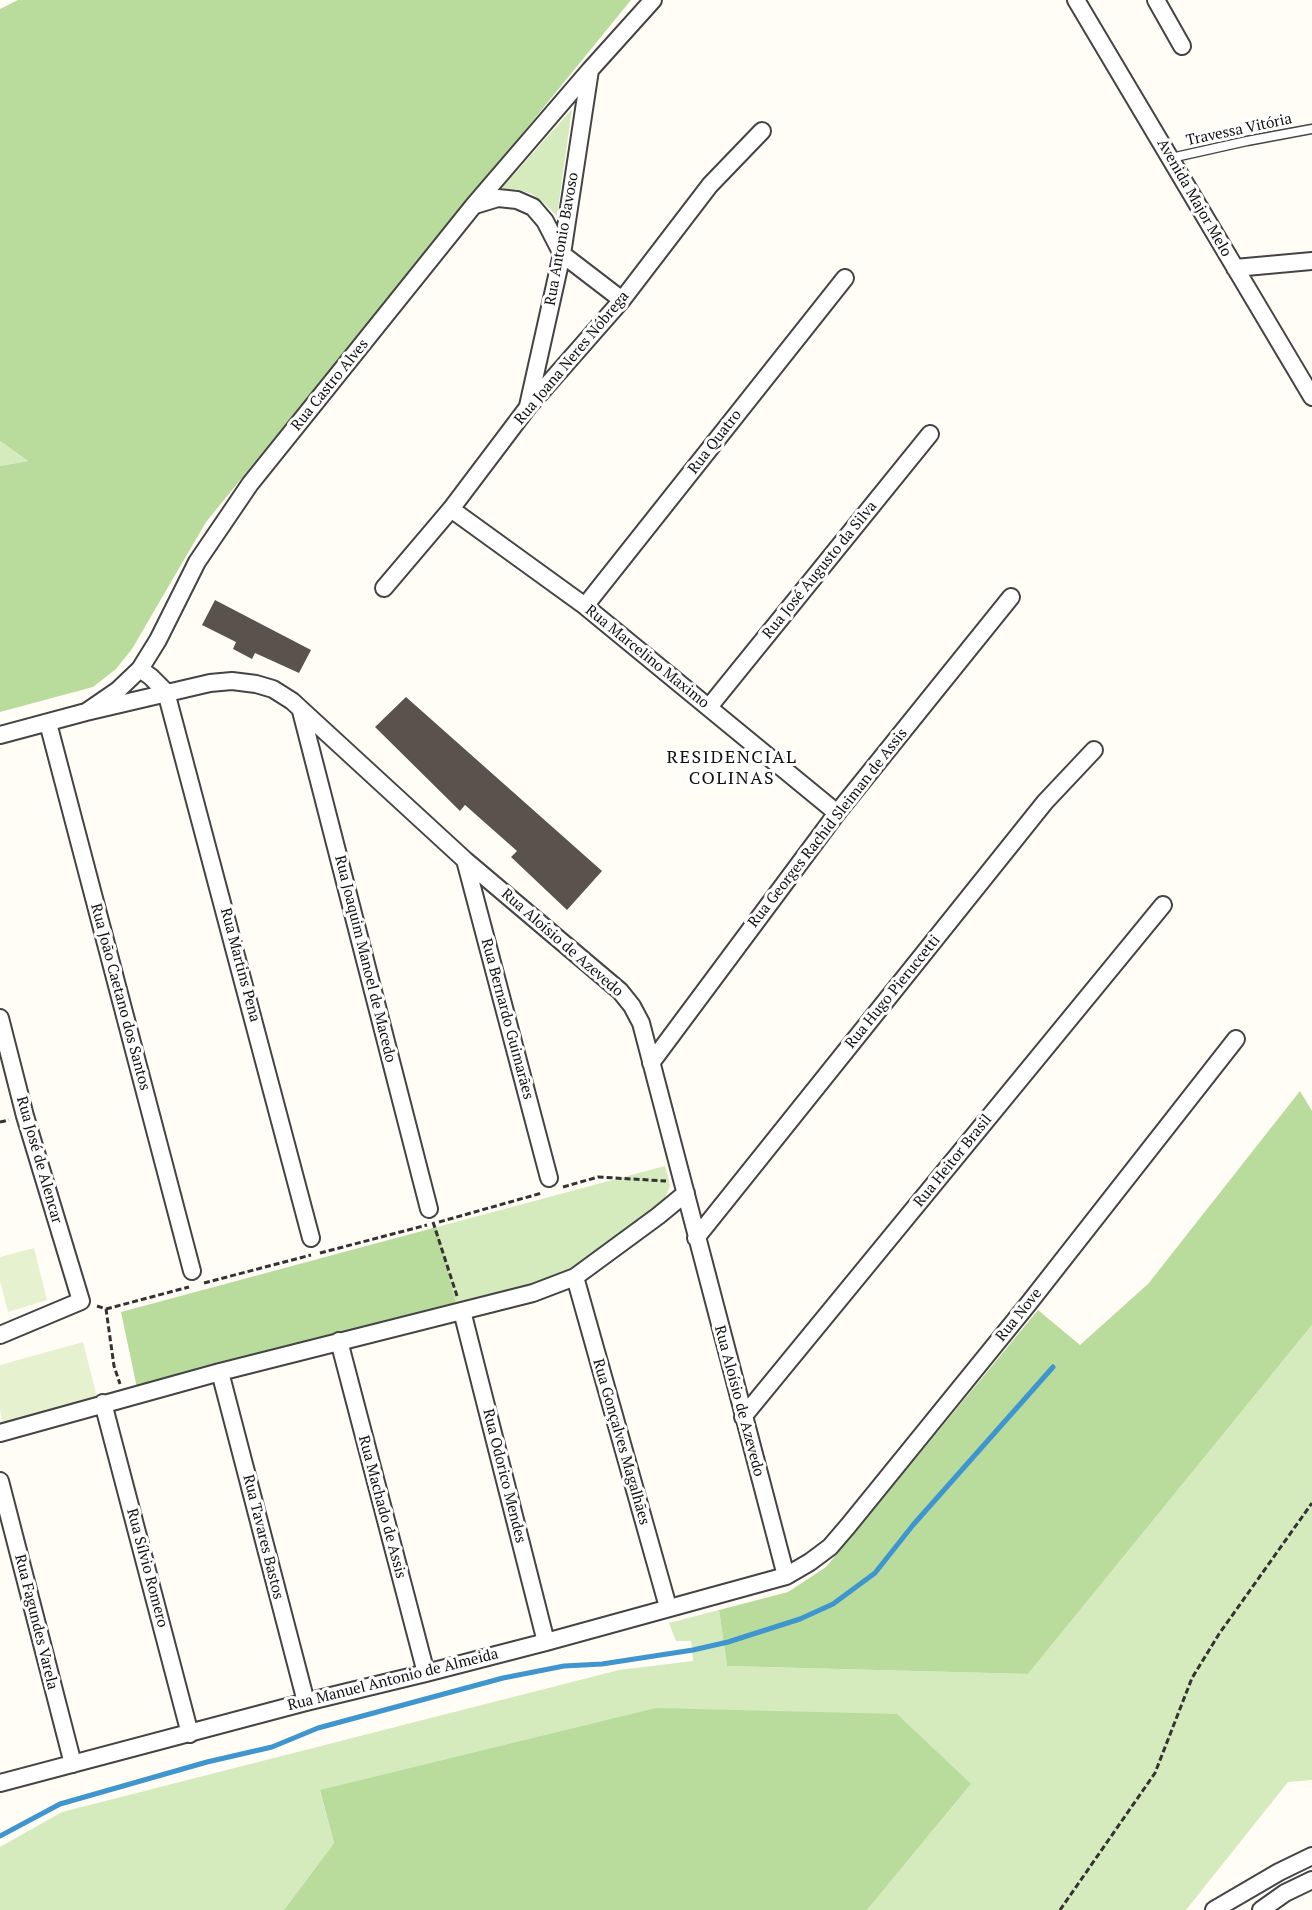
<!DOCTYPE html>
<meta charset="utf-8">
<style>
body{margin:0}
canvas{display:block;background:#fffdf5}
</style>
<canvas width="1312" height="1910"></canvas>
<script>
const ctx = document.querySelector('canvas').getContext('2d');
ctx.lineJoin = 'round';
function fill(path, color) { ctx.fillStyle = color; ctx.fill(path, 'evenodd'); }
const poly = rows => new Path2D(rows.map(r => 'M' + r).join(''));
function strokePath(path, color, width, dash) { ctx.strokeStyle = color; ctx.lineWidth = width; ctx.lineCap = dash ? 'butt' : 'round'; ctx.setLineDash(dash || []); ctx.stroke(path); }
function drawText(font, color, halo, rows, align = 'center') {
  ctx.font = font + ' "PT Serif",serif'; ctx.lineWidth = 6; ctx.setLineDash([]); ctx.textBaseline = 'middle'; ctx.strokeStyle = halo; ctx.fillStyle = color; for (const [text, x, y, turn = 0] of rows) {
    ctx.save(); ctx.translate(x, y); ctx.rotate((+turn || 0) * Math.PI / 180); ctx.textAlign = isNaN(turn) ? turn : align; if (halo) ctx.strokeText(text, 0, 0); ctx.fillText(text, 0, 0); ctx.restore();
  }
}
const green = poly([
 [572,109,557,216,545,204,532,194,516,189,500,190],
 [0,441,28,461,0,466],
 [665,1166,670,1185,664,1201,586,1262,546,1282,457,1307,437,1227],
 [1312,1325,1312,1780,1288,1782,1186,1910,867,1910,971,1784,320,1791,334,1843,284,1910,0,1910,0,1847,62,1812,619,1670,693,1661,691,1641,676,1641,669,1623,719,1610,727,1666,1028,1674]
]);
const forest = poly([
 [18,0,631,0,206,522,132,649,116,669,93,687,0,712,0,466,28,461,0,441,0,9],
 [1300,1091,1312,1111,1312,1325,1028,1674,727,1666,719,1610,788,1592,826,1567,1038,1310,1080,1345,1148,1284],
 [437,1227,457,1307,137,1388,121,1312],
 [656,1708,897,1714,971,1784,867,1910,284,1910,334,1843,320,1790]
]);
const pitch = poly([
 [34,1248,47,1300,8,1312,0,1281,0,1257],
 [83,1342,97,1397,3,1423,0,1410,0,1365]
]);
const stream = poly([
 [0,1836,60,1804,207,1762,272,1747,318,1728,503,1678,564,1666,602,1664,693,1650,728,1642,800,1619,833,1604,875,1573,913,1525,1053,1367]
]);
const building = poly([
 [215,600,311,650,299,673,255,653,252,659,233,649,236,642,202,625],
 [406,697,602,871,567,910,511,857,517,851,465,805,460,811,375,727]
]);
const path = poly([
 [0,1122,9,1120],
 [563,1187,598,1177,666,1181],
 [433,1222,457,1296],
 [439,1222,542,1193],
 [320,1253,427,1225],
 [204,1283,311,1255],
 [97,1306,106,1309,114,1366,120,1384],
 [106,1309,189,1287],
 [1060,1910,1155,1773,1192,1678,1219,1634,1312,1503]
]);
const lane = poly([
 [1171,158,1247,141,1312,129]
]);
const street = poly([
 [1076,0,1312,397],
 [1156,0,1182,46],
 [475,205,498,198,517,200,533,207,545,221,562,254,622,300],
 [1235,268,1312,261],
 [528,406,562,254,590,70],
 [451,509,585,606,837,813],
 [384,588,451,509,528,407,622,300,710,185,762,131],
 [585,606,845,278],
 [140,669,151,677,166,692,311,1238],
 [709,707,930,434],
 [301,711,429,1209],
 [86,712,210,683,232,681,256,684,273,689,292,701,465,860,620,991,632,1006,641,1023,786,1576],
 [48,723,192,1271],
 [0,735,86,712,118,690,140,669,158,640,197,562,250,484,474,205,590,70,653,0],
 [465,860,549,1178],
 [0,1018,25,1116,81,1301,0,1335],
 [651,1063,837,813,1011,597],
 [696,1238,1045,802,1094,750],
 [575,1277,668,1607],
 [462,1311,546,1642],
 [339,1341,426,1673],
 [220,1372,306,1702],
 [103,1403,190,1734],
 [743,1417,1163,905],
 [0,1433,220,1372,533,1293,575,1277,658,1216,686,1193],
 [0,1481,73,1764],
 [0,1783,306,1702,426,1673,546,1642,786,1576,810,1562,830,1547,848,1526,1029,1303,1236,1039],
 [1214,1910,1279,1872,1312,1856],
 [1261,1910,1285,1893,1312,1880]
]);
const streetNames = [
 ["Travessa Vitória",1239,130,-12],
 ["Avenida Major Melo",1194,198,60],
 ["Rua Antonio Bavoso",562,239,-80],
 ["Rua Joana Neres Nóbrega",572,358,-50],
 ["Rua Castro Alves",330,385,-51],
 ["Rua Quatro",715,442,-52],
 ["Rua José Augusto da Silva",820,570,-51],
 ["Rua Marcelino Maximo",647,657,39],
 ["Rua Georges Rachid Sleiman de Assis",828,828,-52],
 ["Rua Aloísio de Azevedo",562,943,41],
 ["Rua Joaquim Manoel de Macedo",365,959,76],
 ["Rua Martins Pena",240,965,75],
 ["Rua Hugo Pieruccetti",893,992,-51],
 ["Rua João Caetano dos Santos",120,997,75],
 ["Rua Bernardo Guimarães",507,1019,75],
 ["Rua José de Alencar",39,1160,74],
 ["Rua Heitor Brasil",953,1161,-51],
 ["Rua Nove",1019,1315,-51],
 ["Rua Aloísio de Azevedo",739,1401,75],
 ["Rua Gonçalves Magalhães",621,1442,74],
 ["Rua Odorico Mendes",504,1476,76],
 ["Rua Machado de Assis",382,1507,75],
 ["Rua Tavares Bastos",263,1537,76],
 ["Rua Sílvio Romero",147,1568,75],
 ["Rua Fagundes Varela",36,1622,76],
 ["Rua Manuel Antonio de Almeida",393,1680,-14]
];
const quarterNames = [
 ["RESIDENCIAL",732,758],
 ["COLINAS",732,779]
];
fill(green, '#d5ebbd');
fill(forest, '#b9dc9c');
fill(pitch, '#e6f2cf');
strokePath(stream, '#3f96cf', 5);
fill(building, '#5a524d');
strokePath(lane, '#444', 11);
strokePath(street, '#444', 20);
strokePath(path, '#333', 3, [6, 3]);
strokePath(lane, '#fff', 8);
strokePath(street, '#fff', 16);
drawText('15px', '#111', '#fff', streetNames);
ctx.letterSpacing = '1.5px';
drawText('18px', '#111', '#fff', quarterNames);
ctx.letterSpacing = '0px';
</script>
